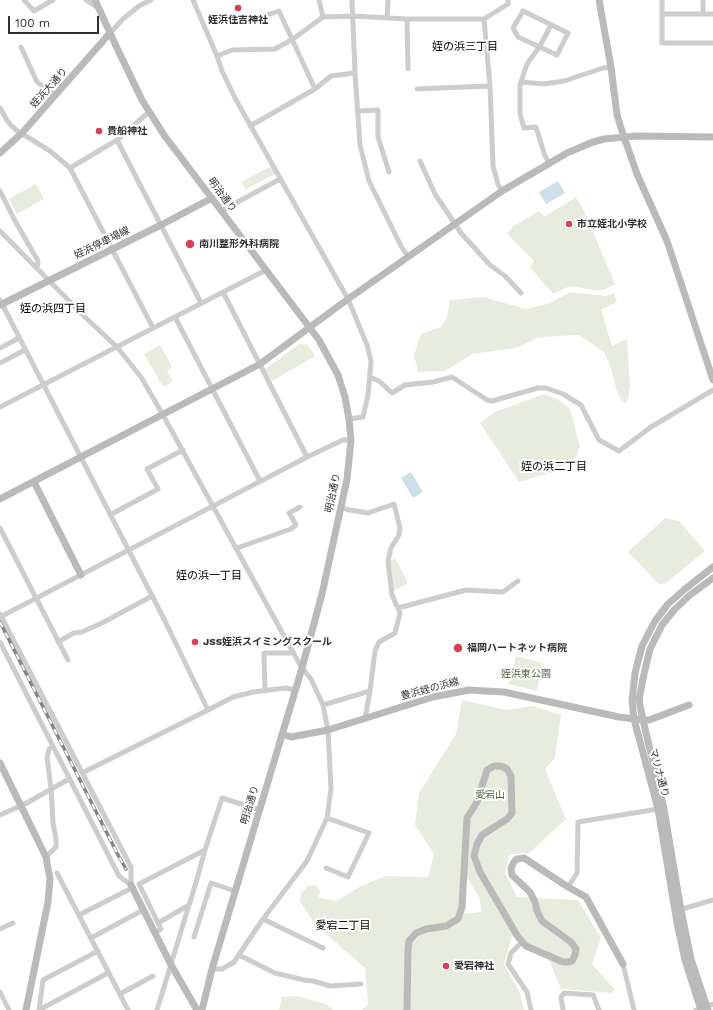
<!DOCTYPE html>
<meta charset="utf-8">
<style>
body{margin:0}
#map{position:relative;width:713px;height:1010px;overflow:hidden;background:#fff;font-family:"Work Sans",sans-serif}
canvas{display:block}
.scale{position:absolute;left:8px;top:16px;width:91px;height:18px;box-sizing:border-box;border:2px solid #303030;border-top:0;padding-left:5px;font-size:12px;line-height:14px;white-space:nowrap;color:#303030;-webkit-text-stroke:3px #fff;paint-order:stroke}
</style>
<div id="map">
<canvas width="713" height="1010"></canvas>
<div class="scale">100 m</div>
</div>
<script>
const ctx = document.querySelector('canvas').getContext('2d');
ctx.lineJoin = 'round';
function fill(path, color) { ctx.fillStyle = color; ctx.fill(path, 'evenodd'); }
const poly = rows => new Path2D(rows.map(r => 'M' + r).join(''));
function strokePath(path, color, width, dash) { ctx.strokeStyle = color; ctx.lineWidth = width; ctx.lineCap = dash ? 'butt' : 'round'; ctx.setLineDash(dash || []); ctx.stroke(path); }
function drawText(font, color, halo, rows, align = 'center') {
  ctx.font = font + ' "Work Sans","Noto Sans JP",sans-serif'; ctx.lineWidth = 4; ctx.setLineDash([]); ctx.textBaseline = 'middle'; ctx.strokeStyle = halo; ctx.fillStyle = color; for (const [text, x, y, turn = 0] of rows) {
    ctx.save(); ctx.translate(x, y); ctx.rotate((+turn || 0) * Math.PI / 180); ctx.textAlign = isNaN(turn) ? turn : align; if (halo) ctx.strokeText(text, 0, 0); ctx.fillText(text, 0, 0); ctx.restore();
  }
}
const green = poly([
 [273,165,277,173,246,189,241,182],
 [36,184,44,199,17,214,9,199],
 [576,197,585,213,615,284,601,291,570,286,553,294,530,267,534,261,507,234,512,227,539,211,544,217],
 [571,292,606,296,614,293,617,302,601,310,612,346,627,339,630,386,628,400,625,404,620,398,616,389,611,368,604,352,579,335,540,337,516,348,472,354,445,371,418,372,414,355,421,334,441,327,447,317,450,300,483,297,526,309,547,304],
 [300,344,308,345,315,356,272,381,265,369],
 [160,345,172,367,167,371,173,382,163,387,144,354],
 [544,394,557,399,570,409,580,447,576,457,553,472,519,482,480,423,495,412],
 [665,518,679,521,705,551,666,583,659,584,628,552],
 [395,558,408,583,394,591,390,561],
 [516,656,542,663,537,691,509,684],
 [462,700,506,710,533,706,561,715,555,758,545,769,566,819,529,853,509,854,505,873,517,897,578,900,601,938,592,964,615,990,612,993,561,989,549,959,512,936,504,964,520,993,524,1010,362,1010,368,1004,365,968,315,924,300,901,301,893,308,886,315,885,320,890,319,898,337,901,361,886,386,876,428,877,434,854,415,825,419,793,456,734],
 [466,876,480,899,481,912,465,914],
 [297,996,326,1004,333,1010,279,1010,282,997]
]);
const water = poly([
 [558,181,565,193,546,204,539,192],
 [411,472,423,492,413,498,401,478]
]);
const street = poly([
 [24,0,34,11,53,0],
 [86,0,98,8],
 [193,0,217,56],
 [319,0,323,17],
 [662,0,662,43,713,43],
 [703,0,703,14,713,14],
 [523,11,568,33,557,55,518,37,513,28,523,11],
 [662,14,703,14],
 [261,17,279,11,315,89],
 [387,18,388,0],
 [407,19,408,69],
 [484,19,490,86],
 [110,33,123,19,139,6,151,0],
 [21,47,37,82,49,90,55,96],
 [355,73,360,145,369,181,402,248,409,257],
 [521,82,544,84,564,81,603,68,611,67],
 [417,89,490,86,493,166,498,184,502,191],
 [0,108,8,122,16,130,50,151,70,168,153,328],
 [357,111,378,110,378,137,389,172],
 [250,126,315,89,331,76,355,73,352,0],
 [117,140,201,303],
 [420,161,435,194,461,233,490,265,505,276,521,293],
 [549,163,545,156,536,127,524,128,520,114,520,85,527,64,540,46,551,25],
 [70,168,117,140,149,112],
 [0,191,14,219,38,261,37,267],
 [221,211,280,179],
 [0,231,86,318,117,347,141,377,163,415,295,656,302,668,311,679,323,705,328,730,331,789,327,818,307,861,263,919,234,962,222,969,212,969],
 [223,292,307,457],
 [0,300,164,619,208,710,233,697,253,692,286,688,295,690],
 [175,317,260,481],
 [0,348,19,338],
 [0,363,25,350],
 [370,377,379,381,392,393,405,385,433,382,452,377,487,400,492,401,538,388,546,388,563,394,581,405,599,440,619,451,651,427,713,390],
 [0,407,266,270],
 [349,419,363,417,368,395,371,361,367,345,348,299,235,98,222,71,217,56,232,50,275,49,293,39,323,17,353,16,407,19,484,19,508,4,508,0],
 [341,508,350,510,368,513,394,504,400,528,399,535,391,548,388,561,392,595,400,613,395,633,379,642,375,651,370,691,365,719],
 [110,515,158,489,147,469,183,450],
 [0,528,68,660],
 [237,548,291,529,296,525,289,513,300,507],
 [398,608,466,590,503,592,518,581],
 [0,614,131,867,131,885],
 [0,617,307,457,343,440,351,440],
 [0,642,119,876,131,885],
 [58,642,74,633,82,632,104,622,152,596],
 [265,691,264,653,294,653],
 [323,705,370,691],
 [82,773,208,710],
 [0,815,25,804,69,779],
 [46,857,56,847,56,839,53,823,51,788,47,758,49,749,53,747],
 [326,868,348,877,369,833,327,818],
 [57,873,128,1010],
 [568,887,577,873,578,822,658,809],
 [679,910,713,900],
 [79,915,132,888],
 [263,919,323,948],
 [158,923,189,905],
 [0,929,13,923],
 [155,933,161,929,139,884,205,850],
 [194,937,211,883,235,891],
 [91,938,143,910],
 [522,942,511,953,508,964,527,992,531,1010],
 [239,955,275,973,304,980,313,981,330,986,361,984],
 [623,964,634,1010],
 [0,992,9,1010],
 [120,994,153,976],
 [39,1010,43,980,98,951],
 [39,1010,108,973],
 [157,1010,197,879,205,850,222,798,260,810],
 [563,1010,561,997,564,993,593,995,599,1010],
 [696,1010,713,1004]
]);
const secondary = poly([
 [95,0,117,48,142,100,164,135,319,340,338,375,345,397,349,419,351,440,347,479,322,594,302,668,212,969,202,1010],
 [599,0,611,67,617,115,624,137,637,174,667,241,713,380],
 [0,153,22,133,110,33],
 [0,305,161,225,212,198],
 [34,482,81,575],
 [0,499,260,364,348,299,502,191,567,153,593,142,604,139,637,136,713,137],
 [282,734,291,737,328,730,433,697,469,690,504,692,619,717,643,720,649,720,689,705],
 [0,763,46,857,50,879,48,902,26,1010],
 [131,885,170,963,197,1010],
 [407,1010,408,949,409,941,416,933,426,929,446,926,458,919,462,907,467,818,477,802,487,770,494,766,501,766,507,769,511,776,512,813,507,819,482,835,477,844,474,856,480,872,518,937,526,946,563,962,568,962,572,961,575,955,576,949,571,942,542,921,537,911,535,902,530,892,512,875,511,868,514,862,517,859,524,858,568,887,586,897,623,964],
 [701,1010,685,960,677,923,658,809,634,719,632,701,635,673,642,646,655,621,668,604,685,589,713,567],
 [708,1010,691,959,681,910,664,809,643,720,639,700,644,674,650,649,662,625,675,609,690,595,713,578]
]);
const rail = poly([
 [0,622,117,853,126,869]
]);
const markers = [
 [238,8,4,"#d74155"],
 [99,131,4,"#d74155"],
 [569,224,4,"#d74155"],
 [190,244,5,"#d74155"],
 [195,642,4,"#d74155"],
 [458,648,5,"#d74155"],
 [446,966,4,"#d74155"]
];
const poiNames = [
 ["姪浜住吉神社",238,20,"center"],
 ["貴船神社",107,131],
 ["市立姪北小学校",577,224],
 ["南川整形外科病院",199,244],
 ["JSS姪浜スイミングスクール",203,642],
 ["福岡ハートネット病院",467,648],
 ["愛宕神社",454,966]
];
const streetNames = [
 ["姪浜大通り",49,88,-48],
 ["明治通り",222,195,53],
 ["姪浜停車場線",102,243,-26],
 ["明治通り",333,493,-78],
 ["豊浜姪の浜線",430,689,-15],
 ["マリナ通り",659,773,75],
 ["明治通り",250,805,-73]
];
const parkNames = [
 ["姪浜東公園",526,674],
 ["愛宕山",490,795]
];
const neighbourhoodNames = [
 ["姪の浜三丁目",465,47],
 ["姪の浜四丁目",53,309],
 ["姪の浜二丁目",554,467],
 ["姪の浜一丁目",209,576],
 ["愛宕二丁目",343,926]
];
fill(green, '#e7ecdf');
fill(water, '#cde0ea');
strokePath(street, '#cdcdcd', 5);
strokePath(secondary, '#bababa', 7);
strokePath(rail, '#858585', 3.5);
strokePath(rail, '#fff', 2, [6]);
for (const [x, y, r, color] of markers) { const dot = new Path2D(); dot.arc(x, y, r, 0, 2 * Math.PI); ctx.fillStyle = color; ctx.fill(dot); strokePath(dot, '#fff', 1.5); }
drawText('bold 10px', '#303030', '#fff', poiNames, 'left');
drawText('10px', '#303030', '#fff', streetNames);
drawText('10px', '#556840', '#fff', parkNames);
drawText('11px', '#000', '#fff', neighbourhoodNames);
</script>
